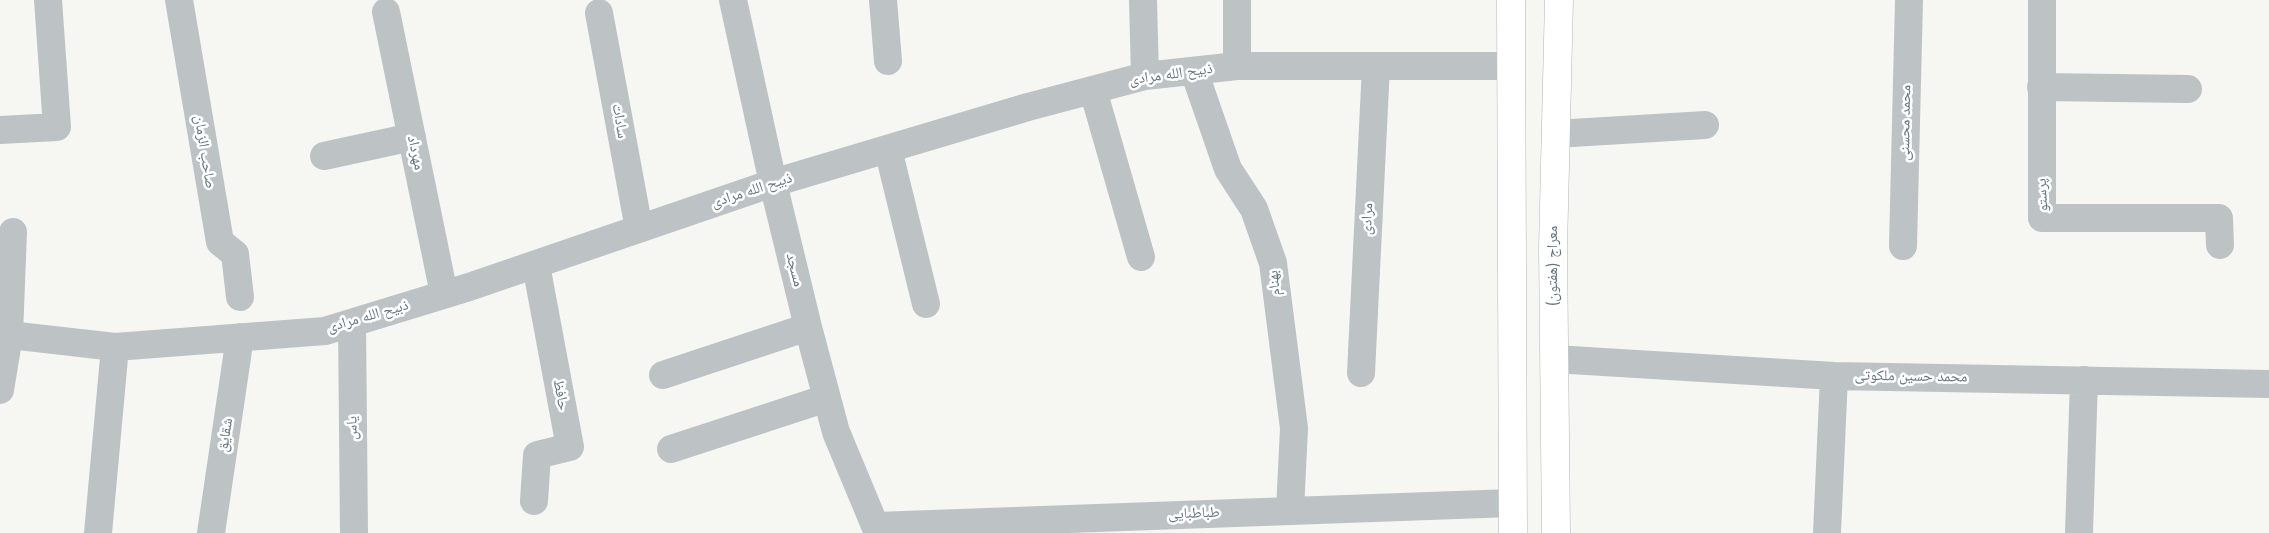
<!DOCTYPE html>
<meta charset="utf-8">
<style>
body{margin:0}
canvas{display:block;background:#f6f6f3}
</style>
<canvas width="2269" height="533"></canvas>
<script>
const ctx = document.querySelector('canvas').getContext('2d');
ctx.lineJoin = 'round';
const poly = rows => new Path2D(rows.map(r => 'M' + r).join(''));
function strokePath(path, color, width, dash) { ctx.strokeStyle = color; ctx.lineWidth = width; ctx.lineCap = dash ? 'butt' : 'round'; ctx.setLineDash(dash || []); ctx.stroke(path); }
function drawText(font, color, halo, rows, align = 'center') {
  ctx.font = font + ' Jost,"Noto Naskh Arabic",sans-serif'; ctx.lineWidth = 5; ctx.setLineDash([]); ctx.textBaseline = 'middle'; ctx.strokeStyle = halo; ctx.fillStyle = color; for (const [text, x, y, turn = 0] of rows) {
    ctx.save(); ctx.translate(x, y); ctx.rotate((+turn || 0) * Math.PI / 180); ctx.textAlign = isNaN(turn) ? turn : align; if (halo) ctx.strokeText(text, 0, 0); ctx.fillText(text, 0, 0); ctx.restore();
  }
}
const minor = poly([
 [179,0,220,242,235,254,240,297],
 [733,0,773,183,808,327,836,432,878,533],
 [883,0,888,61],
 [1143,0,1145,76],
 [2042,0,2042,218,2219,218,2220,245],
 [386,12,444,294],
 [599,13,639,229],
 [1237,66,1237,0],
 [1194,71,1228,169,1254,209,1273,263,1294,428,1290,511],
 [2041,87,2188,89],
 [1093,90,1141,257],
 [0,130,57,127,48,0],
 [1555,134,1705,125],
 [888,149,926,304],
 [324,156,412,137],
 [1903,246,1909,0],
 [352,323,354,533],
 [0,334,115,347,325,331,469,287,773,183,1028,107,1145,76,1237,66,1511,66],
 [1554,359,1834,376,2269,384],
 [1361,373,1376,66],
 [663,375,808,327],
 [0,390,9,335,13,232],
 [671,449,827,398],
 [534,501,537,455,570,447,536,265],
 [876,526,1512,503],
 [98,533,115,347],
 [211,533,240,337],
 [1827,533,1834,376],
 [2079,533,2084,380]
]);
const major = poly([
 [1511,0,1513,533],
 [1556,533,1553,248,1559,0]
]);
const streetNames = [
 ["ذبیح الله مرادی",1171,75,-8],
 ["سادات",619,121,80],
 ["محمد محسنی",1906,123,-89],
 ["صاحب الزمان",204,152,81],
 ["مهرداد",415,153,78],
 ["ذبیح الله مرادی",752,191,-18],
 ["پرستو",2043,195,-93],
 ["مرادی",1368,219,-87],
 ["معراج (هفتون)",1553,266,-90],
 ["مسجد",794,270,76],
 ["بهنام",1275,283,-96],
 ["ذبیح الله مرادی",368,317,-16],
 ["محمد حسین ملکوتی",1911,377,1],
 ["حافظ",560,395,79],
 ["یاس",353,428,-91],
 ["شقایق",226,435,-81],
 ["طباطبایی",1194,514,-2]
];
strokePath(major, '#b1b7b9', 29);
strokePath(minor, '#bdc3c5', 28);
strokePath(major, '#fff', 28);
drawText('15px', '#63757c', '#fff', streetNames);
</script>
